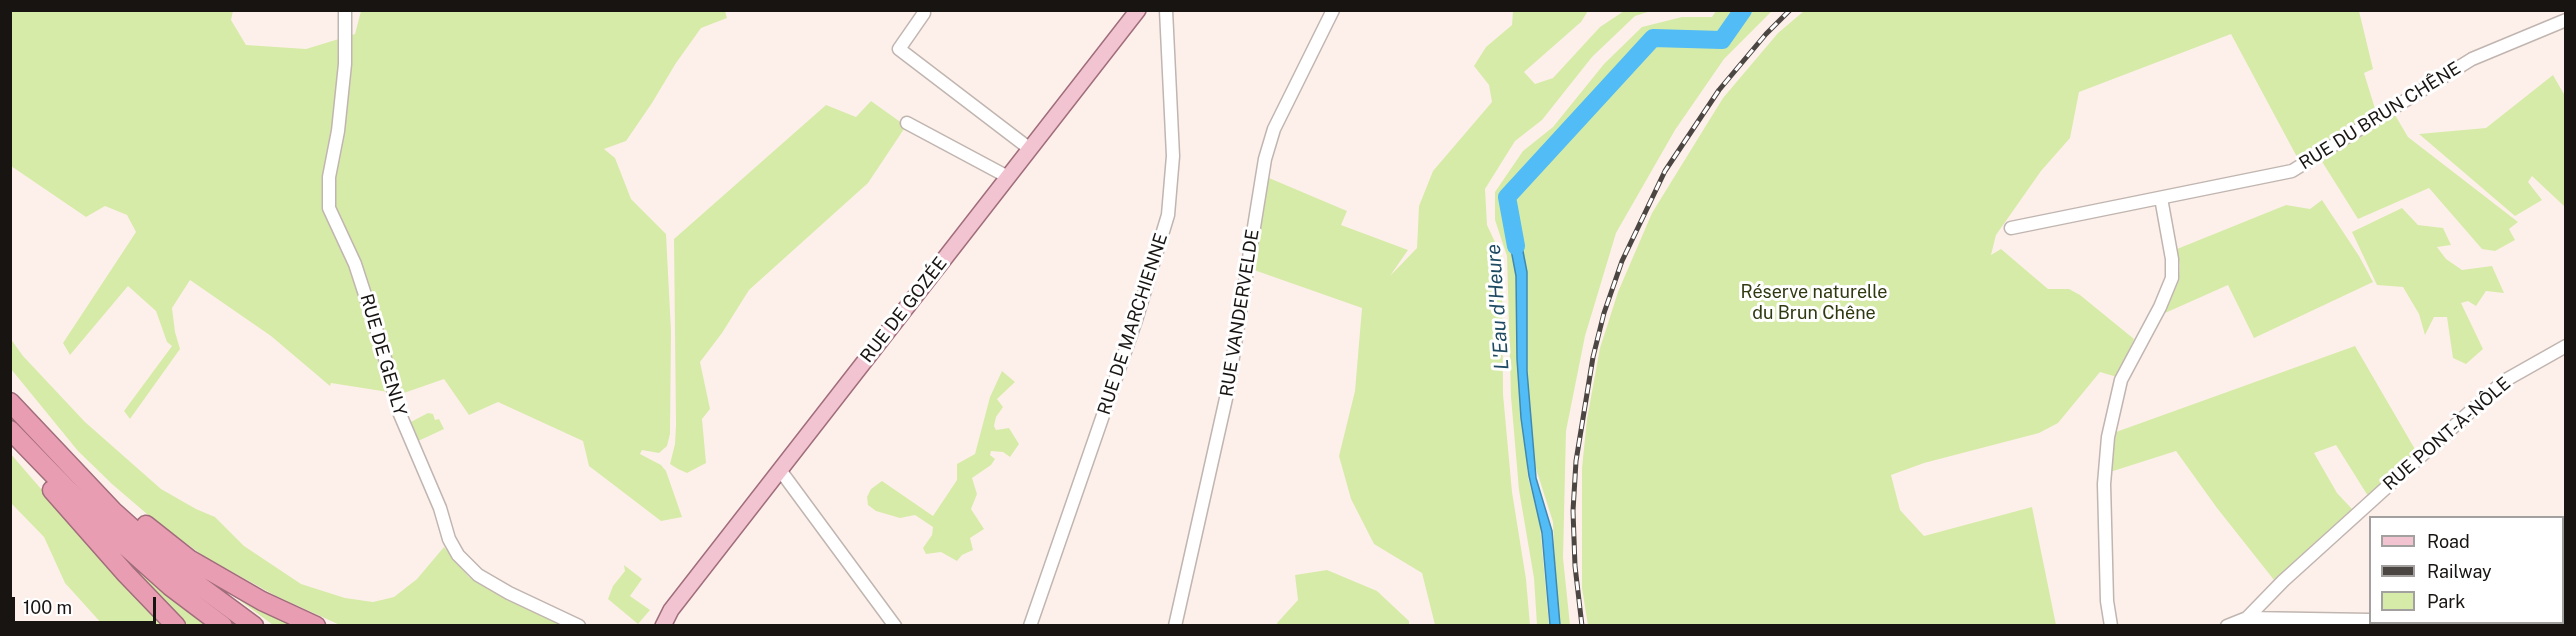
<!DOCTYPE html>
<meta charset="utf-8">
<style>
body{margin:0}
#map{position:relative;width:2576px;height:636px;overflow:hidden;background:#fdf0eb;font-family:"Public Sans",sans-serif}
canvas{display:block}
.frame{position:absolute;inset:0;border:12px solid #181412;pointer-events:none}
.legend{position:absolute;left:2369px;top:516px;width:195px;height:108px;box-sizing:border-box;background:#fff;border:2px solid #a3a1a0;margin:0;padding:8px 10px;list-style:none;font-size:18px;color:#181412}
.legend li{display:flex;align-items:center;gap:12px;height:30px}
.legend b{width:30px;border:2px solid #a3a1a0}
.scale{position:absolute;left:12px;top:597px;width:144px;height:27px;box-sizing:border-box;border:3px solid #181412;border-top:0;padding-left:8px;font-size:18px;line-height:21px;white-space:nowrap;color:#181412;-webkit-text-stroke:4px #fff;paint-order:stroke}
</style>
<div id="map">
<canvas width="2576" height="636"></canvas>
<div class="frame"></div>
<ul class="legend">
<li><b style="height:8px;background:#f2c4d1"></b>Road</li>
<li><b style="height:8px;background:#4c4643"></b>Railway</li>
<li><b style="height:16px;background:#d7eba8"></b>Park</li>
</ul>
<div class="scale">100 m</div>
</div>
<script>
const ctx = document.querySelector('canvas').getContext('2d');
ctx.lineJoin = 'round';
function fill(path, color) { ctx.fillStyle = color; ctx.fill(path, 'evenodd'); }
const poly = rows => new Path2D(rows.map(r => 'M' + r).join(''));
function strokePath(path, color, width, dash) { ctx.strokeStyle = color; ctx.lineWidth = width; ctx.lineCap = dash ? 'butt' : 'round'; ctx.setLineDash(dash || []); ctx.stroke(path); }
function drawText(font, color, halo, rows, align = 'center') {
  ctx.font = font + ' "Public Sans",sans-serif'; ctx.lineWidth = 6; ctx.setLineDash([]); ctx.textBaseline = 'middle'; ctx.strokeStyle = halo; ctx.fillStyle = color; for (const [text, x, y, turn = 0] of rows) {
    ctx.save(); ctx.translate(x, y); ctx.rotate((+turn || 0) * Math.PI / 180); ctx.textAlign = isNaN(turn) ? turn : align; if (halo) ctx.strokeText(text, 0, 0); ctx.fillText(text, 0, 0); ctx.restore();
  }
}
const green = poly([
 [10,11,233,11,231,20,246,45,306,49,355,34,361,11,725,11,727,18,701,28,676,63,652,103,626,141,604,149,615,158,631,199,666,234,671,331,670,434,667,446,659,453,642,450,640,454,661,465,666,471,682,517,661,521,589,466,583,441,498,402,469,415,444,379,401,394,331,383,330,386,271,336,190,280,172,308,175,332,180,349,130,419,124,411,172,346,167,342,156,311,128,286,70,355,63,343,136,232,127,215,105,206,86,217,11,166],
 [1513,11,1588,11,1581,22,1524,72,1535,84,1553,78,1600,27,1624,11,1651,11,1635,16,1592,57,1542,120,1515,141,1485,189,1487,225,1502,257,1503,394,1512,492,1526,579,1530,625,1435,625,1422,573,1374,544,1351,499,1339,456,1355,391,1362,308,1254,270,1269,178,1347,211,1341,225,1408,250,1390,276,1417,248,1419,206,1433,171,1492,102,1489,85,1474,66,1486,47,1512,25],
 [1716,11,1772,11,1724,59,1675,130,1616,233,1585,336,1566,431,1563,558,1570,625,1558,625,1553,522,1525,434,1528,477,1540,525,1549,625,1537,625,1534,578,1519,490,1511,397,1507,256,1495,220,1495,192,1523,151,1553,127,1604,64,1642,27,1682,17,1712,17],
 [1804,11,2359,11,2373,69,2364,73,2376,112,2297,157,2231,34,2079,92,2070,138,2041,171,1996,235,1991,255,2001,249,2048,289,2069,289,2080,295,2134,339,2117,377,2100,372,2058,423,2039,433,1924,463,1891,475,1900,510,1924,536,2032,507,2056,625,1588,626,1582,588,1582,468,1587,419,1600,348,1618,292,1652,213,1723,98,1778,33],
 [2553,75,2565,96,2565,207,2532,176,2528,182,2542,200,2515,216,2419,134,2486,128],
 [871,101,906,126,868,183,749,290,722,333,700,362,710,409,702,419,706,463,687,473,678,469,670,464,675,444,676,425,674,239,826,105,856,117],
 [2395,115,2408,137,2518,222,2509,229,2515,240,2495,251,2482,249,2429,188,2358,219,2321,160],
 [2322,200,2359,256,2373,282,2254,338,2228,285,2165,313,2179,280,2180,265,2177,249,2286,205,2310,209],
 [2402,208,2418,225,2443,228,2451,245,2437,247,2446,259,2462,270,2492,266,2504,293,2486,291,2476,306,2468,301,2461,303,2483,349,2466,364,2453,358,2447,317,2434,317,2425,335,2419,314,2403,287,2377,285,2352,232],
 [10,338,23,356,85,422,161,489,196,509,215,517,244,546,301,584,345,598,373,602,394,597,417,579,444,547,468,576,478,583,568,625,340,625,276,596,205,557,154,520,112,484,78,451,11,369],
 [2355,346,2416,451,2368,496,2336,445,2314,453,2337,493,2352,509,2274,580,2217,508,2176,451,2110,472,2116,432],
 [1002,371,1015,382,997,399,1003,407,996,417,994,426,996,430,1009,428,1019,444,1010,457,1003,452,991,451,990,455,995,459,991,465,972,478,977,494,971,509,984,529,970,538,973,550,962,555,957,561,941,552,926,554,923,548,932,535,933,527,915,515,900,518,876,511,868,505,867,497,871,489,882,481,933,516,957,480,957,464,975,454,990,397],
 [428,413,433,414,435,420,439,419,444,429,416,442,407,424],
 [10,453,93,549,162,625,103,625,65,583,44,537,11,503],
 [98,534,208,625,186,625],
 [624,565,642,579,630,596,650,610,638,624,608,599,613,586,625,571],
 [199,570,304,625,273,625],
 [1327,570,1377,591,1409,621,1409,625,1278,625,1277,623,1298,600,1295,575]
]);
const water = poly([
 [1517,220,1527,272,1527,371,1536,478,1552,531,1560,625,1550,625,1542,533,1529,476,1521,418,1517,359,1516,276,1506,223,1517,220]
]);
const river = poly([
 [1516,246,1507,197,1653,38,1722,40,1743,10]
]);
const minor = poly([
 [345,10,345,64,338,131,329,177,329,208,355,264,382,347,399,412,440,508,449,539,458,555,478,575,509,593,579,626],
 [924,13,899,49,1030,149],
 [907,123,1008,177],
 [2011,228,2292,171,2472,59,2566,20],
 [780,470,895,626],
 [2247,618,2370,620],
 [2417,622,2444,626],
 [1030,626,1136,320,1168,215,1173,156,1166,10],
 [1175,626,1227,394,1265,159,1274,129,1333,10],
 [2111,626,2107,601,2104,484,2108,437,2121,380,2160,307,2172,278,2172,259,2161,198],
 [2227,626,2247,618,2283,581,2504,381,2566,346]
]);
const major = poly([
 [663,626,671,610,1138,10]
]);
const highway = poly([
 [10,402,113,511,181,572,254,626],
 [10,430,104,527,170,586,223,626],
 [52,490,126,574,176,626],
 [146,525,189,559,262,601,316,626]
]);
const rail = poly([
 [1582,626,1575,566,1573,511,1576,461,1593,357,1604,313,1622,261,1665,171,1719,90,1766,34,1790,10]
]);
const streetNames = [
 ["RUE DU BRUN CHÊNE",2380,116,-32],
 ["RUE DE GOZÉE",904,310,-52],
 ["RUE VANDERVELDE",1240,313,-81],
 ["RUE DE MARCHIENNE",1133,324,-72],
 ["RUE DE GENLY",383,355,74],
 ["RUE PONT-À-NÔLE",2447,434,-41]
];
const parkNames = [
 ["Réserve naturelle",1814,292],
 ["du Brun Chêne",1814,313]
];
const waterNames = [
 ["L'Eau d'Heure",1498,307,-94]
];
fill(green, '#d7eba8');
fill(water, '#51bcf5');
strokePath(water, '#408ab1', 1.5);
strokePath(river, '#51bcf5', 18);
strokePath(minor, '#c1b5b0', 15);
strokePath(major, '#a06d7b', 18);
strokePath(highway, '#a06d7b', 21);
strokePath(minor, '#fff', 12);
strokePath(major, '#f2c4d1', 15);
strokePath(highway, '#e99db3', 18);
strokePath(rail, '#4c4643', 5);
strokePath(rail, '#fff', 3, [9]);
drawText('18px', '#181412', '#fff', streetNames);
drawText('18px', '#303a11', '#fff', parkNames);
drawText('italic 20px', '#1e4a62', '#fff', waterNames);
</script>
